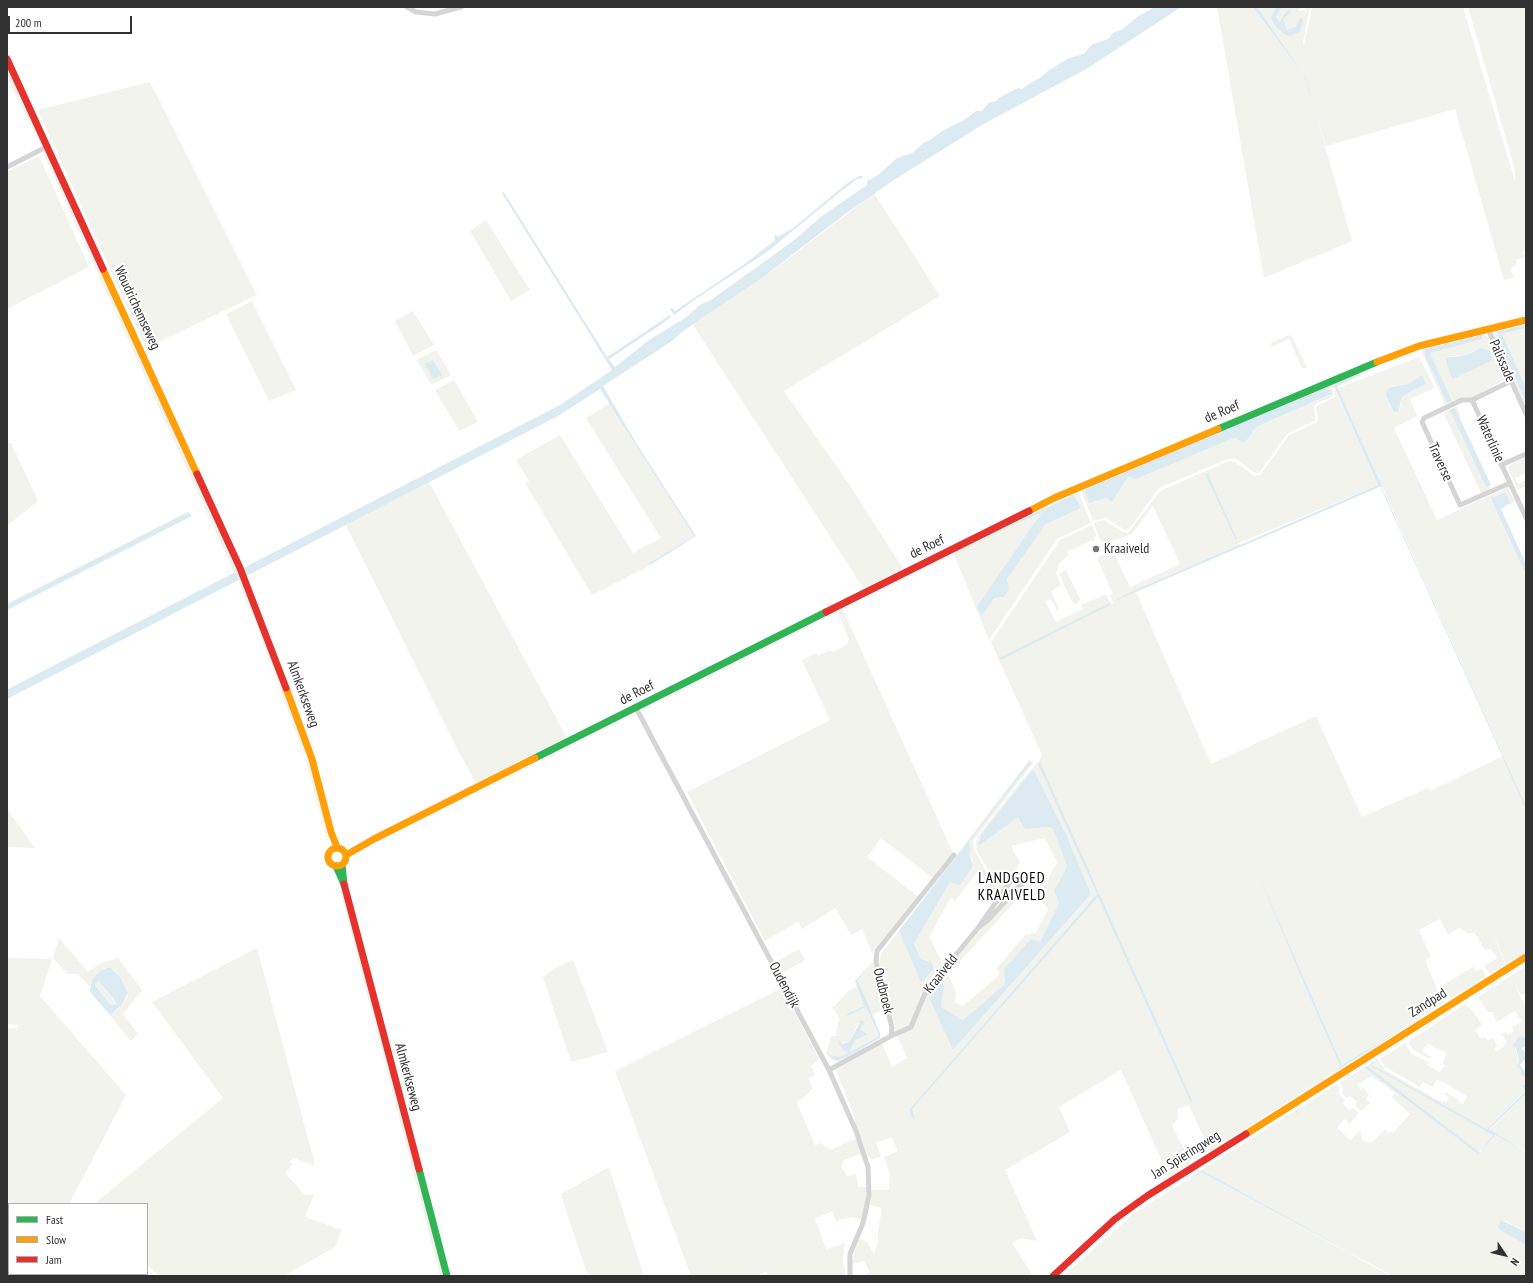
<!DOCTYPE html>
<style>
body{margin:0}
#map{position:relative;width:1533px;height:1283px;overflow:hidden;background:#fff;font-family:"PT Sans Narrow",sans-serif}
canvas{display:block}
.frame{position:absolute;inset:0;border:8px solid #313131;pointer-events:none}
.legend{position:absolute;left:8px;top:1203px;width:140px;height:72px;box-sizing:border-box;background:#fff;border:1px solid #adadad;margin:0;padding:5px 7px;list-style:none;font-size:12px;color:#313131}
.legend li{display:flex;align-items:center;gap:8px;height:20px}
.legend b{width:20px;border:1px solid #adadad}
.north{position:absolute;left:1485px;top:1235px;width:40px;height:40px;-webkit-text-stroke:3px #fff;paint-order:stroke;rotate:125deg;font-size:11px;font-weight:700;line-height:16px;text-align:center;color:#313131}
.north::after{content:'';display:block;margin:auto;width:14px;height:18px;background:#313131;clip-path:polygon(50% 0,100% 100%,50% 72%,0 100%)}
.scale{position:absolute;left:8px;top:16px;width:124px;height:18px;box-sizing:border-box;border:2px solid #313131;border-top:0;padding-left:5px;font-size:12px;line-height:14px;white-space:nowrap;color:#313131;-webkit-text-stroke:3px #fff;paint-order:stroke}
</style>
<div id="map">
<canvas width="1533" height="1283"></canvas>
<div class="frame"></div>
<ul class="legend">
<li><b style="height:5px;background:#30b455"></b>Fast</li>
<li><b style="height:5px;background:#ff9f0a"></b>Slow</li>
<li><b style="height:5px;background:#e5322d"></b>Jam</li>
</ul>
<div class="north">N</div>
<div class="scale">200 m</div>
</div>
<script>
const ctx = document.querySelector('canvas').getContext('2d');
ctx.lineJoin = 'round';
function fill(path, color) { ctx.fillStyle = color; ctx.fill(path, 'evenodd'); }
const poly = rows => new Path2D(rows.map(r => 'M' + r).join(''));
function strokePath(path, color, width, dash) { ctx.strokeStyle = color; ctx.lineWidth = width; ctx.lineCap = dash ? 'butt' : 'round'; ctx.setLineDash(dash || []); ctx.stroke(path); }
function drawText(font, color, halo, rows, align = 'center') {
  ctx.font = font + ' "PT Sans Narrow",sans-serif'; ctx.lineWidth = 4; ctx.setLineDash([]); ctx.textBaseline = 'middle'; ctx.strokeStyle = halo; ctx.fillStyle = color; for (const [text, x, y, turn = 0] of rows) {
    ctx.save(); ctx.translate(x, y); ctx.rotate((+turn || 0) * Math.PI / 180); ctx.textAlign = isNaN(turn) ? turn : align; if (halo) ctx.strokeText(text, 0, 0); ctx.fillText(text, 0, 0); ctx.restore();
  }
}
const green = poly([
 [1217,7,1253,7,1304,75,1352,241,1264,278],
 [1257,7,1276,7,1271,17,1284,34,1296,34,1298,24,1293,29,1287,30,1285,27,1283,20,1289,13,1289,10,1280,22,1276,17,1282,7,1302,7,1297,11,1305,10,1306,7,1310,7,1303,42,1304,45,1312,7,1463,7,1515,181,1515,170,1468,7,1526,7,1526,247,1522,253,1526,257,1516,260,1517,264,1511,269,1513,275,1517,277,1504,280,1455,109,1326,146,1304,74],
 [7,68,43,143,41,145,7,78],
 [150,82,257,295,146,348,38,110],
 [44,151,47,151,239,570,234,572,43,153],
 [39,156,89,267,7,309,7,172],
 [874,193,940,296,784,391,851,487,903,569,864,589,693,325,775,269],
 [486,220,530,290,511,301,470,231],
 [252,301,296,390,269,401,226,314],
 [413,311,434,345,413,356,395,321],
 [1526,328,1526,388,1503,336,1505,333],
 [1497,331,1498,341,1526,402,1526,410,1493,337,1493,334],
 [1483,333,1489,339,1506,377,1504,380,1471,398,1464,397,1445,405,1421,350,1424,349,1426,358,1447,403,1451,401,1430,353,1483,335],
 [1476,350,1453,379,1445,359,1449,356,1467,355],
 [1290,335,1292,336,1307,368,1302,368,1289,339,1272,347,1270,343],
 [436,350,451,375,431,385,417,360],
 [1419,357,1435,388,1410,399,1417,416,1394,428,1437,520,1508,487,1515,502,1510,504,1490,497,1526,575,1526,952,1506,964,1490,927,1505,964,1490,974,1484,966,1497,958,1491,949,1485,950,1474,932,1469,934,1459,928,1448,935,1440,919,1419,930,1431,957,1426,959,1427,965,1442,1000,1445,1002,1342,1065,1257,871,1340,1065,1335,1072,1210,1151,1189,1105,1177,1110,1179,1117,1172,1125,1191,1163,1169,1177,1121,1070,1059,1107,1070,1132,1005,1170,1037,1241,1020,1238,1012,1243,1033,1276,862,1276,870,1272,864,1261,852,1264,854,1253,859,1238,867,1242,874,1254,878,1242,878,1231,882,1208,870,1205,872,1190,889,1190,890,1174,884,1157,898,1151,892,1137,876,1143,881,1157,872,1159,868,1157,855,1124,855,1118,836,1070,882,1043,892,1067,907,1058,897,1036,911,1028,926,993,944,971,950,978,956,993,955,1002,963,1006,997,977,999,974,997,968,1026,934,1036,933,1048,910,1040,895,1057,862,1045,838,1011,846,1020,863,1017,865,1016,876,1003,889,998,887,977,851,976,843,978,836,1021,781,1040,760,1042,755,991,642,1060,540,1092,525,1096,535,1093,543,1092,540,1067,552,1068,555,1058,565,1056,574,1061,585,1051,591,1059,609,1057,610,1051,599,1045,601,1056,622,1083,609,1081,605,1104,595,1106,595,1111,604,1113,603,1110,595,1113,594,1097,558,1106,553,1108,545,1100,540,1094,523,1104,520,1123,532,1128,533,1160,491,1229,461,1235,462,1255,476,1260,475,1289,435,1317,422,1318,417,1316,409,1317,406,1335,397,1334,390,1335,390,1378,485,1237,544,1237,546,1115,600,1115,601,1136,592,1211,764,1316,716,1362,817,1428,788,1430,791,1503,756,1338,388],
 [1412,381,1426,384,1404,395,1401,399,1400,410,1394,412,1386,396,1391,387,1408,384],
 [1153,506,1180,564,1130,587,1109,542,1132,534],
 [1039,763,1193,1102,1191,1103,1099,896,911,1110,915,1118,913,1119,909,1110,1097,894],
 [1034,770,1066,834,1091,894,953,1050,929,998,944,986,941,1007,963,1020,1005,984,1004,978,1040,942,1059,903,1054,891,1067,866,1053,829,1050,827,1025,829,1018,816,980,845,978,840,1030,773],
 [1359,370,1362,376,1337,387,1337,385,1359,375,1333,384,1335,387,1332,389,1334,394,1332,397,1317,403,1314,407,1316,418,1314,421,1287,434,1259,473,1255,473,1236,459,1228,459,1159,488,1129,529,1125,530,1106,518,1093,521,1082,493,1082,488],
 [1328,386,1331,395,1256,427,1245,443,1234,438,1136,479,1128,477,1112,502,1106,498,1089,503,1084,490],
 [454,380,478,422,459,431,435,390],
 [610,403,694,536,649,563,650,565,645,568,592,595,525,483,529,481,516,460,560,435,633,553,661,538,586,418],
 [1455,407,1457,407,1460,414,1461,417,1460,418,1455,408,1486,487,1488,486,1490,489,1481,493,1443,412],
 [9,443,11,443,38,501,7,526,7,444],
 [1526,457,1526,473,1515,478,1518,484,1526,480,1526,486,1518,490,1508,468,1510,465],
 [429,482,567,738,476,783,454,743,346,525],
 [1073,492,1079,494,1091,523,1057,539,989,640,953,552],
 [1074,495,1081,508,1046,524,1007,579,1009,589,1007,593,1004,597,994,598,982,616,977,606,1043,511,1021,522],
 [1066,570,1080,599,1079,602,1076,604,1072,602,1059,574],
 [242,578,307,752,304,755,261,636,238,580],
 [843,610,953,853,934,879,881,838,867,857,919,897,872,953,862,929,851,935,835,908,802,929,798,922,765,941,687,792,830,720,802,660,816,653,818,656,830,650,832,652,847,645,849,639,838,612],
 [306,760,310,761,328,839,325,859,328,864,335,870,337,875,327,866,323,859,328,843],
 [1029,760,1034,762,973,841,974,849,997,891,998,896,996,898,993,894,979,870,955,901,951,897,929,937,944,966,931,980,922,994,910,1025,896,1032,879,964,881,954],
 [1029,762,1031,763,969,842,971,849,969,853,973,862,949,884,914,944,921,959,929,961,921,983,899,931],
 [7,809,35,848,7,847],
 [339,878,444,1276,440,1276,342,897],
 [1023,882,1025,885,1023,893,951,971,947,967],
 [59,938,88,972,101,963,118,958,142,990,123,1014,138,1034,132,1040,130,1040,109,1014,118,1010,128,996,127,990,117,973,110,967,104,969,93,978,90,987,78,974,67,974,53,958],
 [257,948,314,1161,314,1166,294,1158,289,1162,293,1164,285,1173,305,1195,314,1195,305,1217,342,1230,335,1247,284,1276,159,1276,147,1264,147,1204,94,1204,223,1098,152,1002],
 [799,949,805,960,782,973,776,962],
 [7,958,52,959,40,996,126,1095,69,1204,12,1204,7,1199,7,1028,17,1028,19,1025,7,1024],
 [573,960,608,1052,571,1062,543,977,554,969],
 [874,961,886,1009,872,1015,858,979],
 [1526,966,1526,993,1521,995,1512,978,1526,1008,1526,1038,1522,1035,1518,1040,1513,1042,1519,1060,1517,1062,1521,1070,1521,1075,1526,1077,1526,1088,1525,1085,1522,1087,1525,1091,1487,1129,1372,1065,1377,1059,1385,1070,1443,1103,1444,1101,1447,1102,1449,1097,1444,1094,1445,1092,1459,1100,1458,1102,1463,1104,1467,1096,1437,1079,1433,1087,1423,1082,1420,1087,1385,1067,1380,1059,1405,1043,1411,1053,1428,1062,1427,1065,1440,1072,1444,1066,1448,1068,1442,1063,1447,1053,1428,1044,1426,1047,1424,1046,1423,1053,1431,1057,1430,1059,1413,1050,1408,1042,1465,1004,1473,1011,1482,1025,1475,1030,1480,1038,1486,1038,1488,1041,1493,1038,1497,1046,1495,1048,1496,1051,1502,1048,1507,1043,1502,1034,1506,1032,1508,1035,1514,1031,1512,1027,1522,1022,1515,1011,1497,1022,1492,1012,1488,1012,1478,997],
 [1473,967,1476,971,1482,968,1486,977,1450,999,1445,988,1446,983],
 [98,981,115,1001,114,1005,111,1005,96,986,94,983],
 [857,986,864,1006,851,1012,843,1000,850,1012,844,1016,866,1007,878,1033,878,1037,850,1053,854,1041,868,1033,860,1029,861,1026,858,1023,850,1041,842,1043,841,1047,848,1053,839,1057,826,1055,831,1036,836,1036,838,1021,840,1020,832,1006,835,1006,846,993],
 [782,988,819,1059,811,1066,815,1075,809,1079,813,1089,797,1103,815,1145,821,1143,830,1150,857,1138,863,1153,844,1160,841,1166,847,1176,856,1174,858,1187,868,1187,862,1220,853,1217,836,1221,832,1211,815,1219,826,1249,845,1243,843,1261,846,1276,768,1276,766,1272,755,1276,691,1276,615,1071],
 [1371,1063,1372,1066,1494,1135,1479,1153,1365,1067],
 [1365,1068,1479,1155,1495,1135,1526,1152,1526,1232,1504,1220,1500,1230,1526,1245,1526,1276,1393,1276,1202,1170,1295,1111,1299,1113,1297,1110,1337,1084,1339,1087,1340,1095,1345,1100,1342,1103,1349,1110,1353,1108,1359,1113,1350,1124,1345,1119,1337,1127,1350,1140,1360,1130,1362,1140,1368,1143,1373,1141,1385,1129,1389,1133,1391,1131,1393,1133,1410,1114,1392,1097,1395,1093,1372,1076,1357,1085,1361,1090,1364,1088,1369,1094,1366,1099,1370,1103,1362,1111,1355,1106,1357,1102,1350,1096,1347,1098,1342,1094,1343,1089,1340,1082],
 [1526,1095,1526,1151,1489,1130,1522,1097],
 [609,1167,644,1276,588,1276,569,1220,561,1194],
 [1200,1172,1201,1172,1391,1276,1064,1276,1133,1214]
]);
const water = poly([
 [1155,7,1181,7,1088,68,982,125,894,180,849,211,762,278,682,332,672,341,603,386,638,446,696,536,650,565,649,563,694,536,600,389,558,416,7,699,7,690,10,688,560,405,612,370,502,193,503,191,607,357,670,315,671,317,656,328,609,359,615,367,649,340,685,318,700,305,711,300,793,241,822,216,867,185,867,181,878,175,897,158,912,153,925,142,930,140,942,131,964,120,976,111,982,111,988,103,996,101,1000,97,1018,88,1022,89,1035,80,1039,79,1049,70,1069,58,1084,54,1091,45,1108,39,1113,33,1123,29,1137,17],
 [1253,7,1257,7,1305,76,1357,257,1304,75],
 [1276,7,1282,7,1276,17,1280,22,1284,14,1289,10,1291,11,1283,20,1287,30,1296,27,1300,18,1303,18,1302,25,1299,32,1290,36,1284,34,1273,23,1271,17],
 [859,176,863,176,863,178,857,179,839,193,767,252,697,298,674,315,670,309,672,308,675,311,746,263,775,240,774,236,776,235,778,237,792,229,846,184],
 [1526,325,1526,328,1505,333,1503,336,1526,388,1526,402,1498,341,1497,331],
 [1482,335,1482,339,1430,353,1452,401,1447,403,1426,358,1424,349],
 [1481,348,1490,351,1493,360,1452,379,1445,358,1467,355],
 [433,360,442,375,433,379,425,364],
 [1358,372,1360,373,1359,375,1337,386,1382,486,1115,601,1115,600,1131,592,1237,546,1238,544,1240,545,1378,485,1333,384],
 [1422,375,1426,384,1404,395,1401,399,1399,411,1394,412,1386,396,1387,390,1391,387,1408,384],
 [1327,385,1332,394,1256,427,1245,443,1234,438,1136,479,1128,477,1112,502,1106,498,1089,503,1084,490],
 [1455,408,1476,453,1491,485,1486,487,1450,410],
 [1205,474,1208,474,1237,539,1236,540],
 [1505,492,1510,503,1501,509,1526,564,1526,575,1492,501,1490,496,1494,498],
 [1074,495,1081,508,1046,524,1007,579,1009,589,1007,593,1004,597,994,598,982,616,977,606,1042,512,1021,522,1021,520],
 [188,512,192,516,7,610,7,604],
 [1110,603,1110,605,1001,660,999,658],
 [1029,762,1031,763,969,842,971,849,969,853,973,866,960,885,950,882,949,884,914,944,921,959,931,962,933,966,933,970,921,983,899,931],
 [1040,762,1193,1102,1191,1103,1098,897,912,1109,915,1118,913,1120,909,1110,1097,894,1038,764],
 [1034,770,1066,834,1091,894,953,1050,929,998,934,990,942,982,944,986,941,1007,963,1020,1005,984,1004,969,1031,939,1040,942,1059,903,1054,891,1067,866,1053,829,1050,827,1025,829,1018,817,980,845,978,844,981,835,1030,773],
 [1257,871,1342,1065,1440,1006,1335,1072,1340,1065,1308,993],
 [872,962,858,980,880,1033,880,1038,849,1056,838,1061,834,1060,829,1057,829,1055,839,1057,848,1053,842,1049,838,1041,843,1044,850,1041,861,1020,864,1022,860,1029,868,1034,854,1041,850,1052,878,1037,878,1033,866,1007,844,1017,850,1012,843,1000,851,1012,864,1006,855,981],
 [110,967,120,977,128,993,121,1006,110,1015,90,992,90,989,93,978,102,970],
 [98,981,114,999,116,1003,114,1005,111,1005,95,985],
 [1521,1035,1526,1038,1526,1048,1523,1047,1522,1049,1526,1053,1526,1058,1520,1065,1526,1073,1525,1077,1521,1075,1521,1070,1517,1066,1519,1060,1516,1048,1512,1045],
 [1376,1060,1372,1065,1487,1129,1525,1092,1522,1085,1525,1085,1526,1095,1522,1097,1489,1129,1526,1152,1495,1135,1479,1155,1365,1068,1343,1081,1367,1066,1480,1153,1493,1135,1371,1066,1371,1063],
 [1333,1087,1297,1110,1299,1114,1295,1111,1202,1170,1393,1276,1201,1172,1187,1179],
 [1501,1220,1526,1232,1526,1245,1500,1230,1498,1226]
]);
const stream = poly([
 [1381,487,1526,808]
]);
const street = poly([
 [407,7,416,12,435,14,461,7],
 [7,167,48,146],
 [1488,329,1526,414],
 [1511,381,1472,400,1526,518],
 [1472,400,1462,400,1424,418,1422,422,1460,505,1510,483],
 [1501,465,1526,454],
 [636,708,829,1070,856,1131,868,1167,869,1195,863,1223,850,1254,850,1276],
 [891,1036,911,1027,926,991,978,928,1012,879,1015,877,1021,878,1021,884,989,919,978,928],
 [829,1070,891,1036,892,1028,876,962,877,951,954,855]
]);
const fast = poly([
 [1218,429,1377,362],
 [535,758,826,612],
 [336,866,344,884,342,865],
 [419,1169,447,1276]
]);
const slow = poly([
 [103,269,197,474],
 [1377,362,1419,346,1526,320],
 [1029,511,1054,498,1218,429],
 [286,688,312,759,331,832,337,847],
 '328 857a9 9 0 1 1 18 0a9 9 0 1 1-18 0Z',
 [346,855,374,839,535,758],
 [1246,1134,1526,957]
]);
const jam = poly([
 [7,59,103,269],
 [197,474,240,568,286,688],
 [826,612,1029,511],
 [344,884,419,1169],
 [1053,1276,1115,1219,1147,1196,1246,1134]
]);
const markers = [
 [1096,549,4,"#797979"]
];
const streetNames = [
 ["Woudrichemseweg",137,308,65],
 ["Palissade",1502,361,66],
 ["de Roef",1222,412,-23],
 ["Waterlinie",1490,439,66],
 ["Traverse",1440,462,66],
 ["de Roef",927,547,-26],
 ["de Roef",637,693,-27],
 ["Almkerkseweg",303,694,70],
 ["Kraaiveld",941,974,-52],
 ["Oudendijk",784,985,62],
 ["Oudbroek",883,991,76],
 ["Zandpad",1428,1003,-32],
 ["Almkerkseweg",408,1077,75],
 ["Jan Spieringweg",1186,1155,-32]
];
const poiNames = [
 ["Kraaiveld",1104,549]
];
const neighbourhoodNames = [
 ["LANDGOED",1012,879],
 ["KRAAIVELD",1012,896]
];
fill(green, '#f1f3ec');
fill(water, '#dcebf2');
strokePath(stream, '#dcebf2', 1);
strokePath(street, '#d5d5d5', 5);
strokePath(fast, '#30b455', 7);
strokePath(slow, '#ff9f0a', 7);
strokePath(jam, '#e5322d', 7);
for (const [x, y, r, color] of markers) { const dot = new Path2D(); dot.arc(x, y, r, 0, 2 * Math.PI); ctx.fillStyle = color; ctx.fill(dot); strokePath(dot, '#fff', 1.5); }
drawText('14px', '#313131', '#fff', streetNames);
drawText('14px', '#313131', '#fff', poiNames, 'left');
ctx.letterSpacing = '1px';
drawText('15px', '#000', '#fff', neighbourhoodNames);
ctx.letterSpacing = '0px';
</script>
